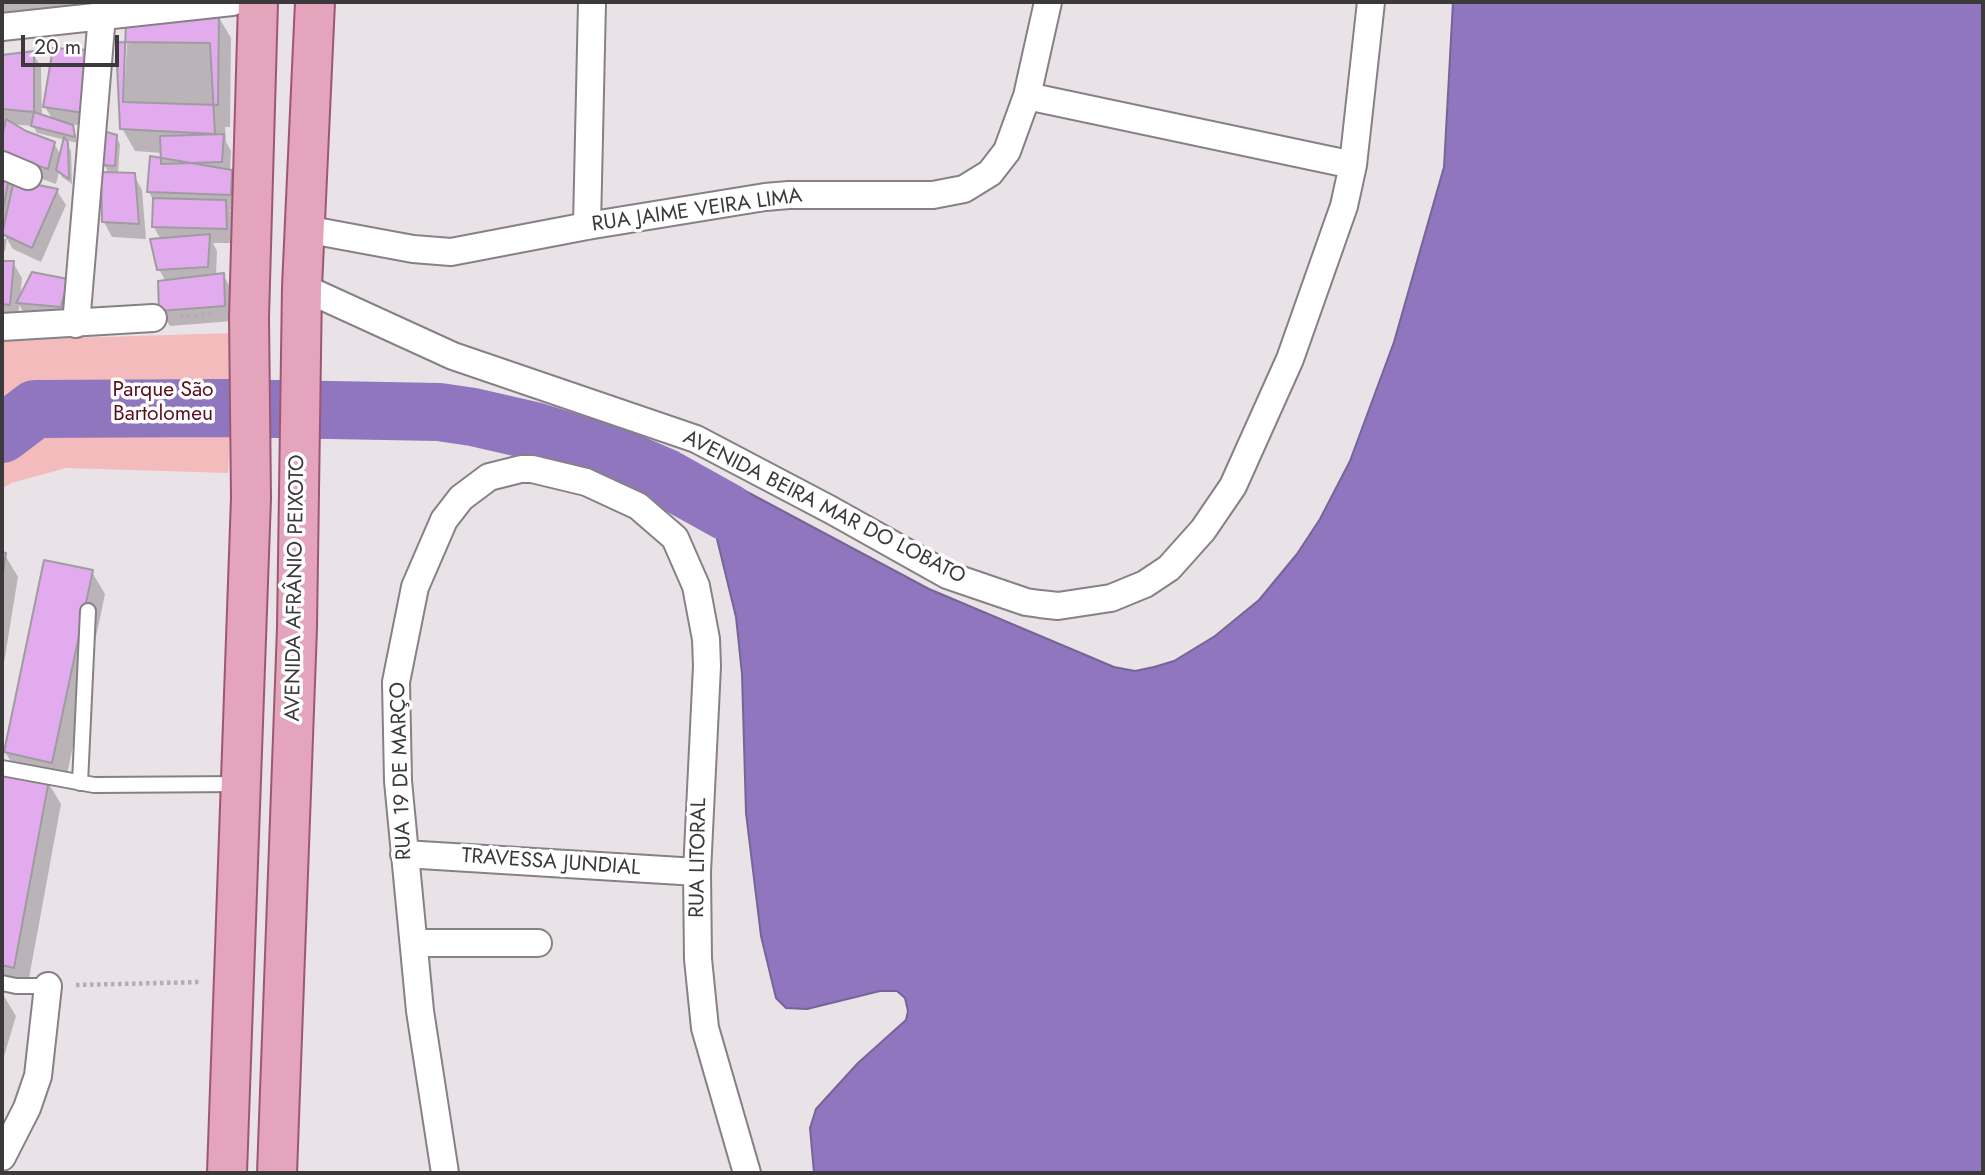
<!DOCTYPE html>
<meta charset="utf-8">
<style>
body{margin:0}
#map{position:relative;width:1985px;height:1175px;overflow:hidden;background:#e9e2e6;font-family:Jost,sans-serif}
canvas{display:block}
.frame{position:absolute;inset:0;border:4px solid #3c393b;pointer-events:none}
.scale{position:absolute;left:21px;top:35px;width:98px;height:32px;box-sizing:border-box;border:4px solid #3c393b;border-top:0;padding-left:9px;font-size:21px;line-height:24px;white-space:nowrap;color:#3c393b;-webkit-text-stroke:5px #fff;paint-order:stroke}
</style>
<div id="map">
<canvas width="1985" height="1175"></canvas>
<div class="frame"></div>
<div class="scale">20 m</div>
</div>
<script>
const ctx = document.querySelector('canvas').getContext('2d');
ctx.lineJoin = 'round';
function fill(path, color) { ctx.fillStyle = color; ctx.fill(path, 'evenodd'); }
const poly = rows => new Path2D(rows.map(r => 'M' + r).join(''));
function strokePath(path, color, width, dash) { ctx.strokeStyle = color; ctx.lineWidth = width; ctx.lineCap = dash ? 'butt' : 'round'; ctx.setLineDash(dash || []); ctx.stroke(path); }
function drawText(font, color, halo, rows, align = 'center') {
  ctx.font = font + ' Jost,sans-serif'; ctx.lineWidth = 7; ctx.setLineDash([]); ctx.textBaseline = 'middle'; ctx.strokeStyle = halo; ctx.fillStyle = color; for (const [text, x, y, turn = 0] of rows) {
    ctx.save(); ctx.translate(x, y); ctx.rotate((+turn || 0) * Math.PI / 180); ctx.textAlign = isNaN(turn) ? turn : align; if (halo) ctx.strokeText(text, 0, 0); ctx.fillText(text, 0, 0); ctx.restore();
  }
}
const green = poly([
 [235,333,228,473,66,468,11,483,2,489,2,340]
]);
const water = poly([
 [1453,2,1983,2,1983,1173,814,1173,810,1128,816,1109,858,1063,906,1020,908,1011,905,998,897,991,880,991,807,1009,786,1008,776,998,761,936,746,813,742,674,736,617,717,539,736,486,929,589,1114,667,1135,671,1154,667,1174,661,1215,636,1259,600,1297,554,1320,519,1350,461,1394,342,1444,167,1453,2]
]);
const shadow = poly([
 [2,2,104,2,104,14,2,14],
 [218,16,231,38,230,127,225,127,226,142,231,151,230,172,240,187,239,210,230,210,234,217,235,243,213,243,217,251,216,276,223,275,232,290,233,321,170,326,161,311,166,282,159,269,161,240,154,227,154,202,149,192,162,160,162,153,135,151,122,128,127,44],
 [55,50,99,128,70,124,78,143,37,133,33,126,10,124,25,132,54,143,61,156,65,141,71,151,72,184,62,177,59,172,56,184,9,167,2,155,2,144,7,123,2,123,2,57,33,53,41,68,42,117,53,120,45,107],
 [116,136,120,144,118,174,134,175,142,190,146,239,112,237,104,222,109,174,104,164],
 [2,175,8,179,14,189,57,191,66,205,41,262,13,249,7,239,5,251,2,251,2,239,6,239,6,236,2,235],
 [2,263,13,263,22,278,20,299,67,280,69,322,27,318,19,305,18,320,2,318],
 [2,554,5,555,18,577,2,675],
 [92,572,105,594,65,784,47,781,61,804,27,989,2,985,2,773,20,776,5,752],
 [2,993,16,1016,2,1063]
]);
const river = poly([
 [2,434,35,409,222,408,439,412,473,417,534,431,615,456,666,478,727,512]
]);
const building = poly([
 [219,14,218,105,123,102,126,21,219,14],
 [116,42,210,43,215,134,120,129,116,42],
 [53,48,88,50,91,114,43,107,53,48],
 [34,51,34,112,2,109,2,55,34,51],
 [34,112,73,125,75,137,31,126,34,112],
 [6,119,26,131,55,142,48,169,2,154,2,137,6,119],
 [103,131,117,135,115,166,102,165,103,131],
 [224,134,222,162,161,164,160,136,224,134],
 [64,137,68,142,69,179,56,170,64,137],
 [150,156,232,170,231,195,147,192,150,156],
 [2,172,9,178,2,214,2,172],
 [101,172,135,173,139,224,102,222,101,172],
 [14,180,58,189,32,248,2,234,14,180],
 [153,198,226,200,227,229,152,227,153,198],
 [210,234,208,267,157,270,150,239,210,234],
 [2,261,14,261,10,305,2,304,2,261],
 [32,272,68,279,61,307,16,303,32,272],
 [224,273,225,306,159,311,158,281,224,273],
 [2,552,6,553,2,579,2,552],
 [44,560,93,570,52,763,4,752,44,560],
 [2,772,49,780,14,968,2,965,2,772]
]);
const path = poly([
 [180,316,214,314],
 [76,985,200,982]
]);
const service = poly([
 [2,768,94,785,240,784],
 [80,783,88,611],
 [2,983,16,986,48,986]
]);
const minor = poly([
 [2,27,232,2],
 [1027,96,1353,165],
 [2,165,28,176],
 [587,226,592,2],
 [305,229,413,249,451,252,587,226,765,197,789,195,933,195,964,189,990,173,1007,151,1027,96,1048,2],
 [302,287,453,356,696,439,831,510,947,575,1026,602,1040,604,1058,606,1111,598,1145,584,1169,568,1203,530,1233,486,1290,359,1344,206,1353,165,1371,2],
 [76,324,102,15],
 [2,327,153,318],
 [404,854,697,872],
 [415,943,538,943],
 [2,1157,27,1108,38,1076,48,986],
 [445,1173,420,1011,398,781,396,682,415,587,444,520,461,498,489,477,521,469,532,469,586,482,638,506,675,538,696,586,706,639,707,666,697,872,698,959,705,1028,747,1173]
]);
const primary = poly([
 [227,1173,251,498,249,317,258,2],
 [277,1173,297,628,302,287,315,2]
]);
const streetNames = [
 ["RUA JAIME VEIRA LIMA",697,211,-8],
 ["AVENIDA BEIRA MAR DO LOBATO",824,508,27],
 ["AVENIDA AFRÂNIO PEIXOTO",296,588,-89],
 ["RUA 19 DE MARÇO",402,771,-92],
 ["RUA LITORAL",699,858,-89],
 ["TRAVESSA JUNDIAL",551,863,4]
];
const parkNames = [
 ["Parque São",163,391],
 ["Bartolomeu",163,415]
];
fill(green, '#f4bbbd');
fill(water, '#9076be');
strokePath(water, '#776497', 2);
fill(shadow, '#0003');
strokePath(river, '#9076be', 58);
fill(building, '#e1abee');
strokePath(building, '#9f9ba0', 2);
strokePath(service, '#878185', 18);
strokePath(minor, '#878185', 30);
strokePath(primary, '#9d5772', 42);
strokePath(path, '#b4aeb2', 4.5, [3.5, 3.5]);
strokePath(service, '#fff', 14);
strokePath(minor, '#fff', 26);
strokePath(primary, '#e3a4bc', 38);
drawText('21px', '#3c393b', '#fff', streetNames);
drawText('21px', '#5c0d1c', '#fff', parkNames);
</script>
